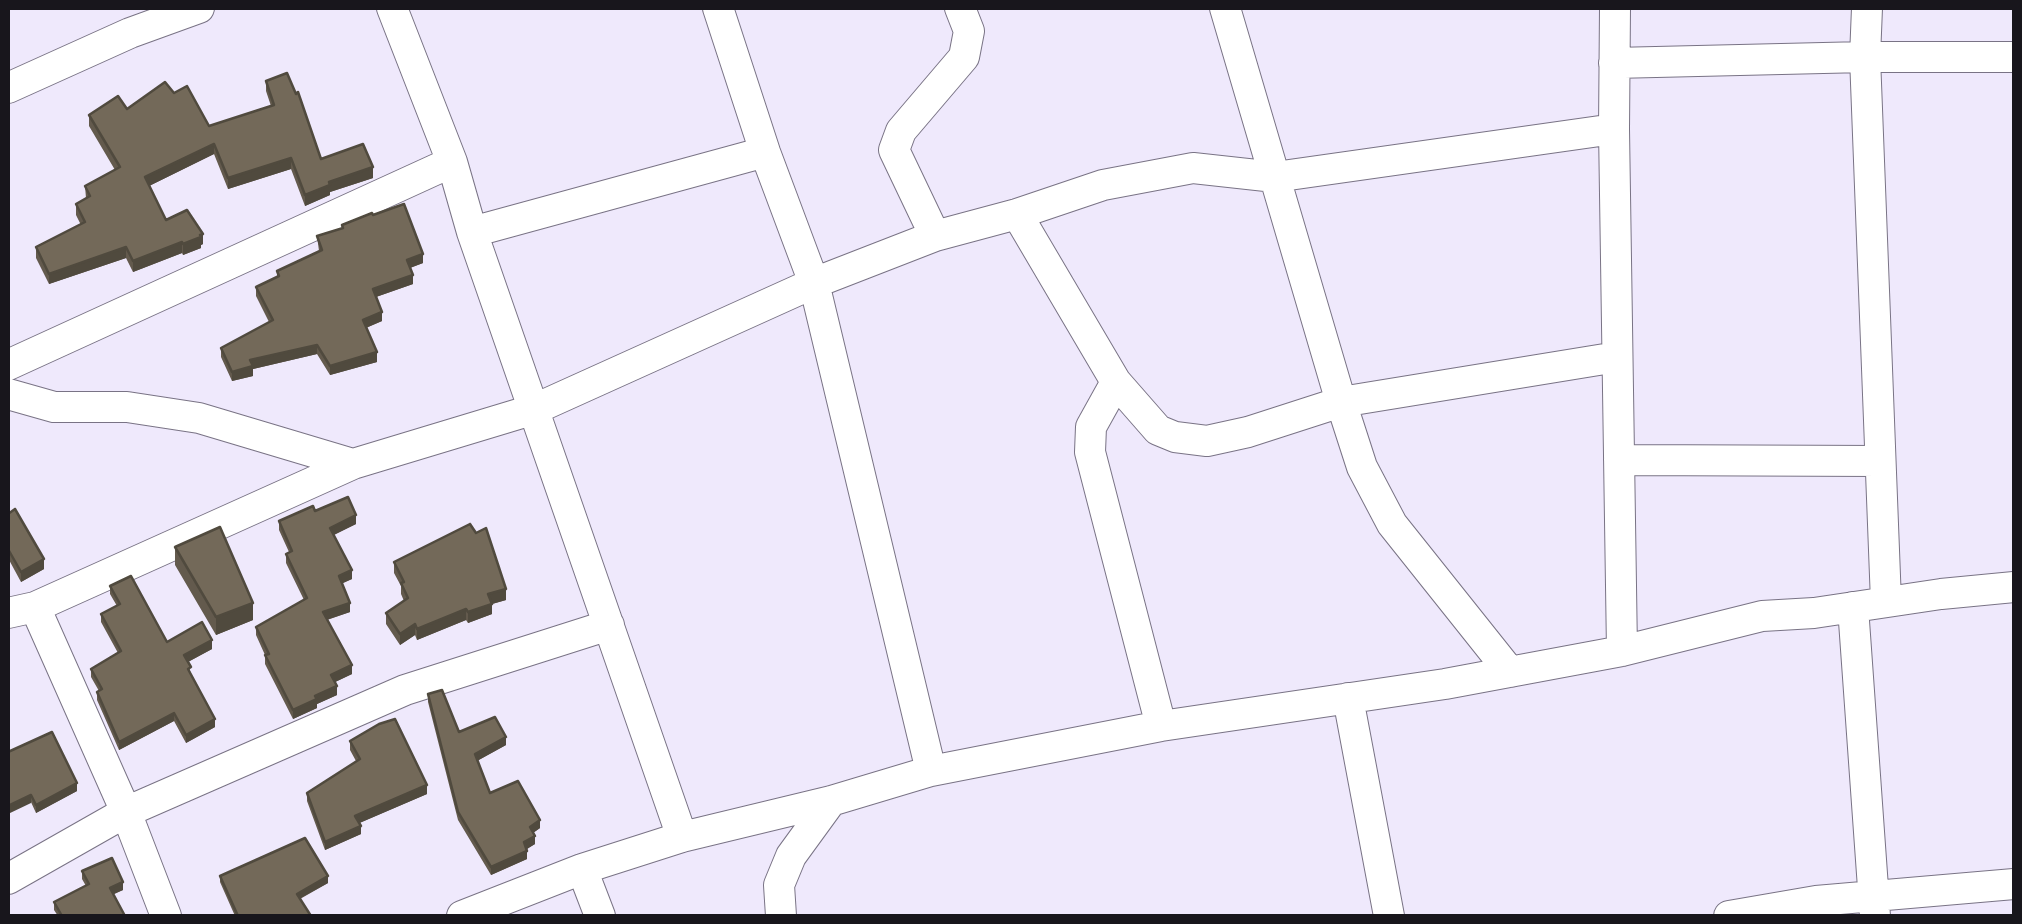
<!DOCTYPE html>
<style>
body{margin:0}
#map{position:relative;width:2022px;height:924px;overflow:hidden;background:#efe9fc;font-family:Merriweather,serif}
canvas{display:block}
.frame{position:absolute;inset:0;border:10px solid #18161c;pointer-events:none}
</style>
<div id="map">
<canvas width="2022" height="924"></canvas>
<div class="frame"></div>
</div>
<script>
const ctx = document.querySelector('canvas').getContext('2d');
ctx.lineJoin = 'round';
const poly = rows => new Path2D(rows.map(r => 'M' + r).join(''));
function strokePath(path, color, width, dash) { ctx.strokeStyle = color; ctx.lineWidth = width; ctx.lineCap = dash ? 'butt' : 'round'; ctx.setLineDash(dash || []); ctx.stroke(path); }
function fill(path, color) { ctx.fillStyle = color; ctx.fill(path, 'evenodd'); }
const minor = poly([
 [392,8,452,162,472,232,682,837],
 [718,8,765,152,814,283,931,771],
 [1225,8,1341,402,1362,467,1392,524,1510,672],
 [1615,8,1614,129,1622,651],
 [1867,8,1865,57,1886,602],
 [1614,63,1865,57,2014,57],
 [8,88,130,33,199,8],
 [1017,214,1116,382,1158,430,1175,437,1207,441,1248,432,1341,402,1617,357],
 [472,232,765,152],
 [935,236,894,150,901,131,964,57,969,31,960,8],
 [8,365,452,162],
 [1116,382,1091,427,1090,452,1161,726],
 [8,394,54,407,127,407,199,418,353,464],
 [1619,460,1880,461],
 [35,607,126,812,166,916],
 [1853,607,1875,916],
 [8,613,35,607,353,464,535,409,814,283,935,236,1017,214,1103,185,1193,168,1275,177,1614,129],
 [1348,698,1389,916],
 [582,869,600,916],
 [8,879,126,812,405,690,609,625],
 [462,916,582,869,682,837,831,801,931,771,1161,726,1445,684,1622,651,1762,616,1814,613,1941,594,2014,587],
 [781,916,779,885,791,856,831,801],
 [1729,916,1816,901,2014,884]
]);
const wall = poly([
 [266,81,321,159,373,178,330,192,330,195,305,206,291,169,228,189,214,154,149,186,166,220,203,244,201,245,201,248,183,255,182,253,133,272,126,258,49,284,36,258,36,247,81,225,76,215,76,204,86,198,85,186,115,170,89,126,89,115,127,109,174,93,209,126,271,106,266,91],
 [317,236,423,263,410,268,413,284,376,297,382,321,366,328,377,362,330,375,317,354,253,369,253,376,232,381,221,357,221,348,269,322,256,296,256,287,277,277,277,271,319,251],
 [315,511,356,524,333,535,352,579,342,583,350,612,327,620,352,674,335,682,337,695,317,704,317,708,293,719,265,664,265,655,256,635,256,627,304,600,286,563,286,554,289,552,279,530,279,521],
 [8,514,44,569,21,582,8,558],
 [175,547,253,620,216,635,175,565],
 [394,562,506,600,492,604,492,614,468,623,466,620,417,640,415,635,400,645,386,624,386,613,404,601,401,594,401,586,394,573],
 [110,586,167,642,212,649,188,662,191,675,215,727,186,743,174,721,119,750,97,700,97,692,99,691,91,677,91,669,118,653,101,622,101,614,117,606,110,594],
 [428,694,459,732,506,745,477,761,490,793,540,828,533,833,535,844,526,849,527,859,491,875,458,820,428,702],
 [350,741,427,794,359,823,361,834,325,850,307,801,307,793,356,761,350,750],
 [8,752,77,791,36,813],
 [82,871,123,890,113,894,125,916,58,916,54,910,54,902,86,886,82,879],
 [220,876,328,883,300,899,311,916,235,916,220,882]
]);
const shadedWall = poly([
 [214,144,214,154,145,188,145,177],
 [291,158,291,169,228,189,228,178],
 [373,167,373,178,330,192,330,195,305,206,305,195,329,182],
 [203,234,203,244,201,245,201,248,183,255,183,244],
 [182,242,182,253,133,272,133,261],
 [126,247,126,258,49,284,49,274],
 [423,254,423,263,407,269,407,260],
 [413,275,413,284,373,298,373,289],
 [382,312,382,321,363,329,363,320],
 [317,345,317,354,253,369,253,376,232,381,232,372,250,360],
 [377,352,377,362,330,375,330,366],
 [356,515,356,524,330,537,330,528],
 [44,559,44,569,21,582,21,572],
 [352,570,352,579,339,585,339,576],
 [506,589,506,600,492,604,492,614,468,623,468,612,488,594],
 [253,603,253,620,216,635,216,617],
 [350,603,350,612,323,621,323,612],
 [466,609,466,620,417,640,417,629],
 [415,624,415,635,400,645,400,634],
 [212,640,212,649,184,664,184,655],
 [352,665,352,674,331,684,331,675],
 [337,686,337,695,317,704,317,708,293,719,293,710,315,696],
 [174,713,174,721,119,750,119,742],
 [215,719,215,727,186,743,186,735],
 [506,737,506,745,475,762,475,754],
 [77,783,77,791,36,813,36,805],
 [427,785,427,794,355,825,355,816],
 [31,795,31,803,8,814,8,806],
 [540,820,540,828,530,835,530,827],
 [361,826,361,834,325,850,325,842],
 [535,836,535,844,524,851,524,842],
 [527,851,527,859,491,875,491,867],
 [328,876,328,883,297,900,297,894],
 [123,882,123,890,110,896,110,888]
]);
const building = poly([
 [287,73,296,94,298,92,321,159,363,144,373,167,329,182,330,185,305,195,291,158,228,178,214,144,145,177,166,220,187,210,203,234,200,235,201,237,183,244,182,242,133,261,126,247,49,274,36,247,85,222,76,204,90,196,85,186,120,167,89,115,118,96,127,109,165,82,174,93,187,86,209,126,274,105,266,81,287,73],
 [404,204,423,254,407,260,413,275,373,289,382,312,363,320,377,352,330,366,317,345,250,360,253,366,232,372,221,348,273,320,256,287,279,276,277,271,322,250,317,236,343,228,342,225,372,213,373,215,404,204],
 [348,497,356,515,330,528,352,570,339,576,350,603,323,612,352,665,331,675,337,686,315,696,317,699,293,710,265,655,269,654,256,627,307,598,286,554,292,551,279,521,313,506,315,511,348,497],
 [15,509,44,559,21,572,8,549,8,514,15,509],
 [470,524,476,533,486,528,506,589,488,594,492,604,468,612,466,609,417,629,415,624,400,634,386,613,408,598,401,583,404,582,394,562,470,524],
 [220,527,253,603,216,617,175,547,220,527],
 [131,576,167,642,202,622,212,640,184,655,191,667,188,669,215,719,186,735,174,713,119,742,97,692,102,689,91,669,121,651,101,614,120,604,110,586,131,576],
 [442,690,459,732,495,717,506,737,475,754,490,793,518,781,540,820,530,827,535,836,524,842,527,851,491,867,458,812,428,694,442,690],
 [395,719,427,785,355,816,361,826,325,842,307,793,360,759,350,741,379,724,395,719],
 [52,732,77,783,36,805,31,795,8,806,8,752,52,732],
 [305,838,328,876,297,894,311,916,238,916,220,876,305,838],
 [112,858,123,882,110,888,125,916,62,916,54,902,89,884,82,871,112,858]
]);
strokePath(minor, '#797385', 32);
strokePath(minor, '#fff', 30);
fill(wall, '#635a4d');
fill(shadedWall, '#504a3e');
fill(building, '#736959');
strokePath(building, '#504a3e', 2.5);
</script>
